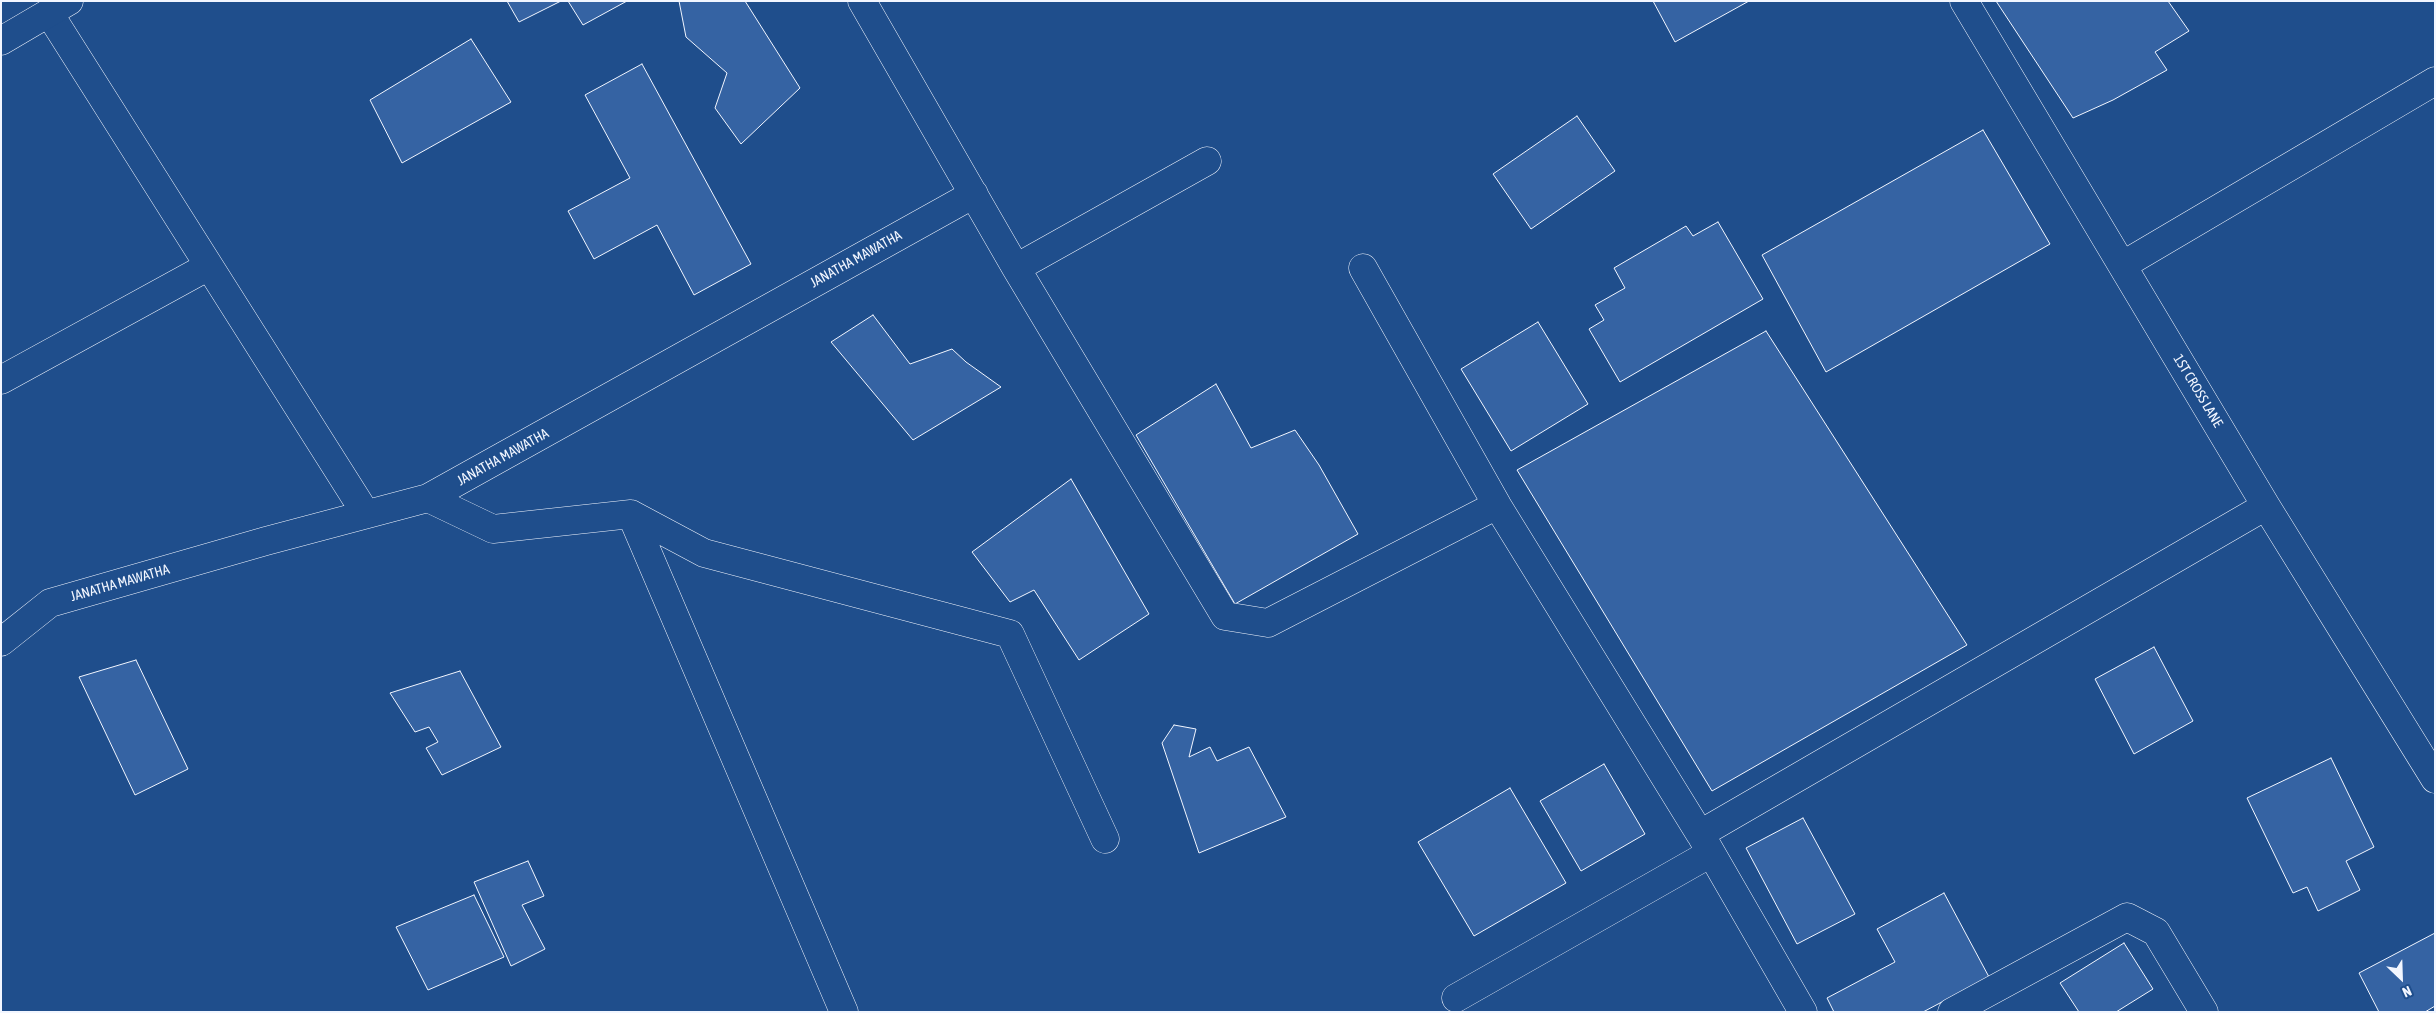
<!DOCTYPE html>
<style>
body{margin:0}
#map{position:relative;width:2436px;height:1013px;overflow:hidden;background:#1f4e8c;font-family:"Asap Condensed",sans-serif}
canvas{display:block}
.frame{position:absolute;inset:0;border:2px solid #f2f6ff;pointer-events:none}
.north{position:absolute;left:2376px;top:953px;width:50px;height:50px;-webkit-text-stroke:4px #1f4e8c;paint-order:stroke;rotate:156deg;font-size:14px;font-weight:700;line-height:20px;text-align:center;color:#f2f6ff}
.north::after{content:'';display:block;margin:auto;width:18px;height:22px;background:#f2f6ff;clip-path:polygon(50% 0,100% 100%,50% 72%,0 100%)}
</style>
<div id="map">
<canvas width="2436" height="1013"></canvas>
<div class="frame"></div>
<div class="north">N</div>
</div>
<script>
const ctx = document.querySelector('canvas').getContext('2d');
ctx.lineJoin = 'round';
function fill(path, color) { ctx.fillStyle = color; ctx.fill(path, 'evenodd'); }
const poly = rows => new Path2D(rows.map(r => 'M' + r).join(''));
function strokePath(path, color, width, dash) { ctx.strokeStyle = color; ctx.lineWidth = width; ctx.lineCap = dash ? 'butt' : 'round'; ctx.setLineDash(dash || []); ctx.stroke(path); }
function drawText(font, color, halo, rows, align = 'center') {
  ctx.font = font + ' "Asap Condensed",sans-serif'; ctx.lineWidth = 4; ctx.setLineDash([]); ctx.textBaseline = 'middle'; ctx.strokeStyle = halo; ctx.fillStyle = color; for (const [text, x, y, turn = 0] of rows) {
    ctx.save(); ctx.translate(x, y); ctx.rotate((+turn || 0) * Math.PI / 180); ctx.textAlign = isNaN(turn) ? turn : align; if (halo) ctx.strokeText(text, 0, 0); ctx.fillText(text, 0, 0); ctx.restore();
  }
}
const building = poly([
 [507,1,561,1,519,22,507,1],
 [568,1,627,1,583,25,568,1],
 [679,1,745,1,800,88,741,144,715,108,727,73,686,37,679,1],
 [1653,1,1749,1,1675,42,1653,1],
 [1996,1,2168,1,2189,31,2155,52,2167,70,2113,100,2073,118,1996,1],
 [471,39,511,102,402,163,370,100,471,39],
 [642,64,751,264,694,295,657,225,594,259,568,211,630,178,585,95,642,64],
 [1577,116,1615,171,1531,229,1493,174,1577,116],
 [1983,130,2050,244,1826,372,1762,255,1983,130],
 [1718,222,1763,299,1620,382,1589,329,1604,320,1595,305,1625,288,1614,268,1686,226,1693,236,1718,222],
 [873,315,910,364,952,349,966,362,1001,387,913,440,831,342,873,315],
 [1538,322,1588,404,1511,451,1461,369,1538,322],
 [1766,331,1967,645,1712,791,1517,470,1766,331],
 [1216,384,1251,448,1295,430,1319,465,1358,534,1235,604,1136,435,1216,384],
 [1071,479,1149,614,1079,660,1034,590,1010,602,972,552,1071,479],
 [2154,647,2193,721,2134,754,2095,679,2154,647],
 [136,660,188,769,135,795,79,677,136,660],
 [460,671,501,747,442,775,426,748,438,742,429,727,415,732,390,693,460,671],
 [1174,725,1196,729,1189,757,1210,747,1217,761,1249,747,1286,817,1199,853,1162,743,1174,725],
 [2331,758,2374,847,2346,861,2360,890,2318,911,2307,887,2293,893,2247,798,2331,758],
 [1604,764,1645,834,1581,871,1540,801,1604,764],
 [1510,788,1566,883,1474,936,1418,842,1510,788],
 [1803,818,1855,914,1797,944,1746,848,1803,818],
 [528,861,544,896,522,905,545,949,511,966,474,882,528,861],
 [1944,893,1989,977,1923,1012,1834,1012,1827,998,1895,962,1877,929,1944,893],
 [474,895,504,957,428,990,396,927,474,895],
 [2435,933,2435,1006,2425,1012,2379,1012,2359,973,2435,933],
 [2124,943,2153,989,2116,1012,2079,1012,2060,983,2124,943]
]);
const minor = poly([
 [862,1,1016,268,1225,616,1268,623,1497,505,1700,834,2266,506],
 [1964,1,2266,506,2435,779],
 [49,13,366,514],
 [2123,265,2435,81],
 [1016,268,1207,161],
 [1363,268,1497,505],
 [1,380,209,266],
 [428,498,493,529,631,514,704,553,1010,634,1105,839],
 [631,514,844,1012],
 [1,642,50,603,266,541,428,498,974,194],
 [1702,837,1803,1012],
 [1456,998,1711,853],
 [1952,1012,2127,917,2156,932,2204,1012]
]);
const major = poly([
 [1,41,69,1]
]);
const streetNames = [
 ["JANATHA MAWATHA",856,259,-29],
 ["1ST CROSS LANE",2198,391,59],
 ["JANATHA MAWATHA",503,457,-29],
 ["JANATHA MAWATHA",120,583,-16]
];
fill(building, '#3563a3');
strokePath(building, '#f2f6ff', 1);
strokePath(minor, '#f2f6ff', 29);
strokePath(major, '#f2f6ff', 29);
strokePath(minor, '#1f4e8c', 28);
strokePath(major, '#1f4e8c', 28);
drawText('14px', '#f2f6ff', '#1f4e8c', streetNames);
</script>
